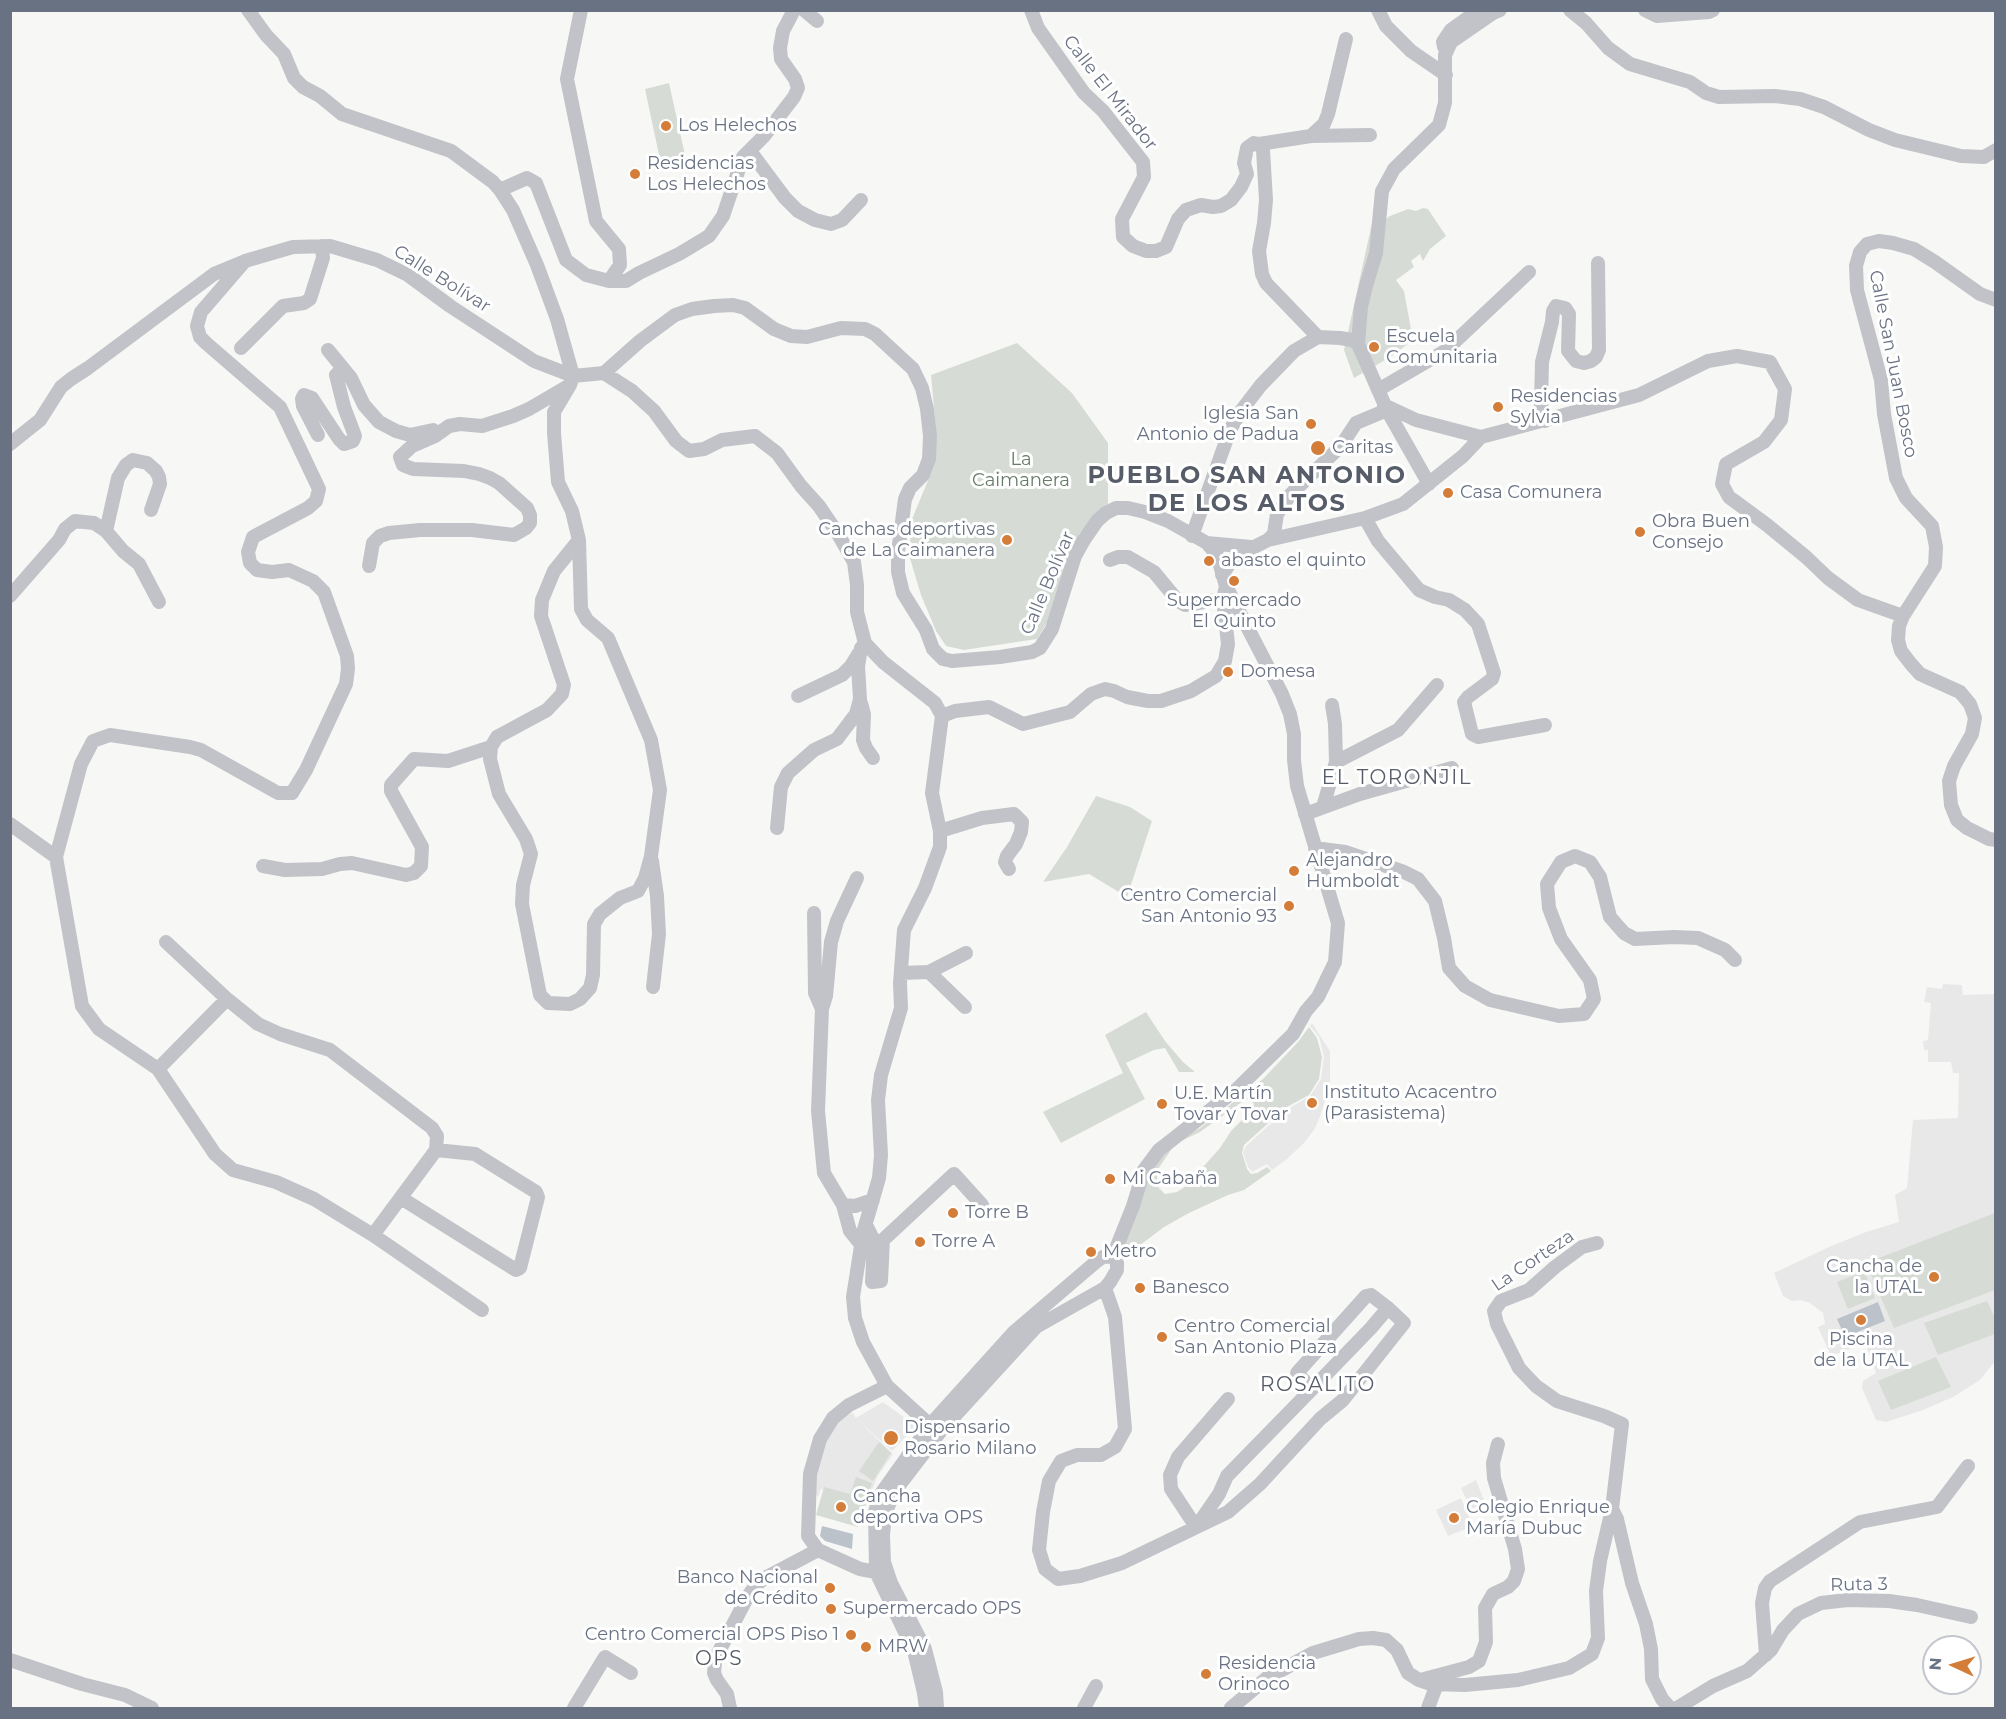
<!DOCTYPE html>
<meta charset="utf-8">
<style>
body{margin:0}
#map{position:relative;width:2006px;height:1719px;overflow:hidden;background:#f7f8f5;font-family:Montserrat,sans-serif}
canvas{display:block}
.frame{position:absolute;inset:0;border:12px solid #697283;pointer-events:none}
.north{position:absolute;left:1922px;top:1635px;width:60px;height:60px;box-sizing:border-box;background:#fff;border:2px solid #c3c7cd;border-radius:50%;rotate:274deg;font-size:16px;font-weight:700;line-height:24px;text-align:center;color:#697283}
.north::after{content:'';display:block;margin:auto;width:21px;height:27px;background:#d47d38;clip-path:polygon(50% 0,100% 100%,50% 72%,0 100%)}
</style>
<div id="map">
<canvas width="2006" height="1719"></canvas>
<div class="frame"></div>
<div class="north">N</div>
</div>
<script>
const ctx = document.querySelector('canvas').getContext('2d');
ctx.lineJoin = 'round';
function fill(path, color) { ctx.fillStyle = color; ctx.fill(path, 'evenodd'); }
const poly = rows => new Path2D(rows.map(r => 'M' + r).join(''));
function strokePath(path, color, width, dash) { ctx.strokeStyle = color; ctx.lineWidth = width; ctx.lineCap = dash ? 'butt' : 'round'; ctx.setLineDash(dash || []); ctx.stroke(path); }
function drawText(font, color, halo, rows, align = 'center') {
  ctx.font = font + ' Montserrat,sans-serif'; ctx.lineWidth = 6; ctx.setLineDash([]); ctx.textBaseline = 'middle'; ctx.strokeStyle = halo; ctx.fillStyle = color; for (const [text, x, y, turn = 0] of rows) {
    ctx.save(); ctx.translate(x, y); ctx.rotate((+turn || 0) * Math.PI / 180); ctx.textAlign = isNaN(turn) ? turn : align; if (halo) ctx.strokeText(text, 0, 0); ctx.fillText(text, 0, 0); ctx.restore();
  }
}
const built = poly([
 [1943,984,1962,985,1963,995,1995,994,1996,1360,1980,1380,1953,1397,1923,1410,1886,1422,1876,1420,1862,1388,1863,1381,1876,1373,1865,1343,1831,1356,1818,1327,1825,1324,1823,1313,1810,1303,1800,1300,1792,1301,1783,1296,1774,1273,1829,1247,1866,1232,1899,1222,1895,1195,1907,1188,1913,1120,1958,1118,1959,1073,1953,1073,1951,1062,1928,1062,1928,1050,1924,1050,1923,1041,1928,1040,1931,1003,1924,1002,1927,987,1942,989],
 [1312,1023,1330,1051,1330,1086,1319,1119,1314,1130,1304,1143,1287,1159,1272,1170,1267,1164,1252,1172,1248,1167,1243,1153,1246,1146,1286,1110,1310,1096,1321,1079,1324,1056,1319,1037,1310,1026],
 [883,1402,916,1426,892,1451,856,1418],
 [853,1413,855,1417,893,1454,877,1477,866,1506,861,1504,862,1500,821,1489,818,1497,816,1495,813,1482,818,1455,836,1424,843,1417],
 [1476,1480,1485,1503,1471,1509,1461,1488],
 [1461,1498,1473,1526,1448,1536,1436,1510]
]);
const green = poly([
 [669,83,687,164,662,169,645,89],
 [1423,208,1428,209,1446,236,1430,249,1423,261,1420,254,1411,261,1414,267,1396,280,1404,291,1413,340,1392,356,1354,378,1344,350,1372,223,1379,224,1390,216,1408,209,1416,211],
 [1017,343,1072,393,1108,443,1108,504,1080,533,1057,595,1051,616,1037,639,964,650,946,646,936,631,921,595,909,555,912,519,934,466,936,430,931,375],
 [1096,796,1130,807,1152,821,1127,897,1089,874,1043,882,1067,847],
 [1146,1012,1165,1041,1183,1062,1195,1072,1179,1072,1165,1048,1154,1050,1126,1063,1145,1099,1061,1143,1043,1112,1123,1073,1105,1035],
 [1309,1027,1317,1038,1322,1057,1319,1079,1309,1095,1285,1108,1244,1145,1242,1153,1247,1169,1251,1174,1257,1173,1267,1167,1271,1171,1244,1190,1228,1195,1189,1213,1164,1227,1135,1249,1118,1258,1144,1180,1159,1159,1173,1147,1156,1172,1159,1188,1165,1194,1177,1192,1186,1186,1220,1148,1231,1131,1247,1115,1254,1104,1251,1101,1246,1099,1200,1132,1177,1143,1181,1138,1200,1128,1263,1079,1298,1042],
 [1995,1213,1995,1290,1894,1328,1866,1263],
 [1864,1271,1875,1298,1848,1309,1837,1282],
 [1987,1301,1995,1318,1995,1334,1938,1355,1924,1323],
 [1936,1357,1951,1387,1891,1410,1878,1381],
 [879,1442,891,1453,873,1481,859,1471],
 [856,1477,872,1483,858,1527,816,1515,824,1487,850,1494]
]);
const water = poly([
 [1878,1302,1885,1321,1845,1337,1837,1319],
 [822,1526,853,1534,852,1549,825,1541,820,1536]
]);
const minor = poly([
 [248,10,266,35,284,54,294,78,303,87,320,96,342,114,451,151,493,182,500,190,513,210,537,265,557,319,573,376,570,385,529,409,513,416,482,426,460,424,449,426,435,436,412,446,400,457,403,465,413,469,464,471,479,474,490,478,499,483,527,508,530,515,530,523,526,528,514,535,472,530,420,530,389,533,380,536,373,543,369,566],
 [804,10,817,21],
 [1031,10,1038,28,1084,93,1103,111,1143,162,1144,177,1122,219,1123,237,1133,246,1146,251,1156,251,1166,247,1178,219,1186,210,1201,205,1213,207,1221,206,1231,200,1241,187,1247,174,1244,163,1247,148,1254,143,1259,144,1263,150,1266,200,1264,223,1259,251,1262,274,1266,283,1318,337],
 [1378,10,1386,26,1411,51,1446,75],
 [1570,10,1586,23,1608,48,1630,64,1690,82,1706,93,1719,97,1775,96,1800,99,1824,107,1869,130,1895,140,1961,156,1984,157,1996,150],
 [1645,10,1657,16,1709,12,1713,10],
 [1444,47,1443,42,1451,30,1479,10],
 [1311,136,1370,135],
 [1259,144,1311,136,1324,124,1328,114,1346,39],
 [750,151,785,198,798,211,815,220,831,224,842,220,861,200],
 [500,190,527,178,536,183,566,260,586,275,609,281,620,265,619,249,596,221,567,79,581,10],
 [609,281,626,281,639,273,679,254,709,236,723,216,743,157,764,136,794,97,798,88,795,79,781,59,780,48,783,31,794,10],
 [241,348,283,306,304,303,310,299,323,258,322,246],
 [328,350,351,378,364,405,379,422,396,431,410,435,433,430],
 [604,373,632,391,654,411,676,441,689,451,704,449,722,440,755,436,777,453,801,486,819,506,838,534,854,562,857,585,857,612,865,643,883,662,935,703,942,716,932,793,940,831,940,847,925,888,904,930,900,983,901,1008,881,1075,878,1100,881,1155,879,1178,863,1233,853,1297,855,1318,863,1342,887,1386,930,1425],
 [570,385,554,412,554,433,558,482,572,511,579,540,581,609,587,620,608,638,651,740,660,790,651,856,645,878,638,891,620,898,600,914,594,924,593,975,590,988,580,999,570,1004,548,1003,540,995,522,904,523,885,531,854,526,839,499,794,490,759,491,747,497,737,547,710,562,694,564,685,541,616,542,600,554,571,579,540],
 [1378,390,1445,351,1529,272],
 [1384,405,1416,420,1481,437],
 [1545,421,1541,404,1542,362,1552,322,1553,311,1556,306,1565,308,1569,314,1568,351,1576,361,1584,363,1591,361,1596,357,1599,350,1598,263],
 [318,435,303,406,302,399,304,395,312,398,339,439,344,444,353,441,355,436,344,407,336,375,339,372,345,371],
 [1481,437,1639,395,1708,361,1737,356,1770,362,1785,389,1781,420,1764,442,1726,464,1722,484,1729,497,1767,525,1806,557,1828,578,1858,600,1903,616,1935,566,1936,547,1932,526,1906,498,1896,478,1884,414,1881,380,1857,290,1856,266,1860,252,1867,244,1879,241,1893,243,1914,249,1935,262,1980,294,1996,300],
 [10,444,40,420,61,387,71,379,88,368,214,274,243,262],
 [1429,484,1387,410,1358,344,1361,307,1366,286,1376,253,1382,191,1394,169,1439,125,1445,103,1445,55,1451,42,1493,13,1500,10],
 [1365,518,1378,541,1419,590,1435,597,1449,600,1465,610,1478,624,1494,673,1492,679,1468,697,1464,702,1472,734,1478,737,1545,725],
 [106,531,118,478,126,465,133,460,147,463,156,471,159,477,160,484,151,510],
 [1192,536,1230,430,1241,411,1261,385,1294,351,1318,337,1340,338,1352,340,1358,344],
 [1268,540,1274,534,1277,514,1290,495,1341,446,1356,423,1387,410],
 [1110,560,1118,557,1128,557,1154,572,1178,601,1185,605,1223,599],
 [1222,575,1230,563,1238,555,1268,540,1365,518,1403,504,1463,456,1481,437],
 [10,596,59,540,65,529,75,521,84,522,94,523,106,531,123,551,139,564,159,602],
 [1903,616,1899,626,1898,640,1901,651,1911,664,1920,674,1960,692,1970,704,1975,718,1972,734,1954,766,1949,781,1951,805,1957,820,1967,828,1989,839,1996,840],
 [798,696,842,675,851,666,859,653],
 [861,703,864,714,863,740,866,748,873,758],
 [1332,705,1335,724,1336,762],
 [942,716,955,711,989,707,1023,724,1070,712,1091,694,1105,689,1114,691,1127,697,1148,701,1161,701,1191,691,1216,676,1225,661,1228,644,1223,599,1226,586],
 [1323,807,1336,762,1398,730,1437,685],
 [1305,814,1360,794,1452,768],
 [10,824,56,857,81,764,93,741,110,735,190,747,201,750,278,793,292,793,306,770,346,684,348,669,347,656,324,592,313,581,289,570,272,572,257,570,250,563,248,552,253,537,308,508,316,501,319,489,280,407,206,343,200,337,197,326,201,312,245,261,293,247,330,246,377,260,408,275,450,306,534,361,573,376,604,373,640,341,675,315,692,309,714,306,733,305,745,308,774,329,791,336,807,337,841,328,865,329,875,334,913,369,922,388,927,409,930,436,929,459,923,475,910,488,905,499,898,552,898,572,903,593,926,630,933,649,943,659,952,661,1000,657,1032,652,1040,648,1052,629,1075,556,1084,540,1097,521,1106,513,1116,508,1128,508,1145,512,1168,521,1207,543,1251,547],
 [777,828,781,787,788,773,814,750,837,739,856,714,860,699,858,666,861,648,865,643],
 [940,831,982,818,1014,814,1022,822,1021,832,1016,844,1007,856,1005,862,1009,869],
 [1315,848,1345,852,1404,872,1418,879,1435,901,1444,938,1449,968,1465,986,1490,1000,1559,1016,1584,1014,1594,999,1590,980,1561,939,1549,908,1547,884,1561,862,1575,856,1590,862,1600,877,1610,917,1624,933,1635,939,1674,937,1698,938,1725,950,1735,960],
 [56,857,82,1006,99,1029,158,1069,215,1154,233,1170,276,1182,314,1199,373,1235,436,1150,437,1136,432,1128,330,1050,280,1034,258,1024,227,999,158,1069],
 [652,861,657,896,659,934,653,987],
 [263,866,285,870,322,869,340,864,352,863,406,875,414,873,421,866,422,847,391,791,391,785,414,759,448,761,491,747],
 [857,878,837,921,831,942,826,996,822,1009,818,1111,824,1173,843,1205,850,1231,862,1246],
 [814,913,815,993,822,1009],
 [166,942,227,999],
 [929,972,965,1007],
 [901,973,929,972,966,953],
 [401,1198,516,1270,520,1268,538,1197,536,1192,475,1154,436,1150],
 [843,1205,855,1206,873,1200],
 [866,1225,874,1241,872,1282,881,1281,883,1240,954,1174,982,1205],
 [373,1235,482,1310],
 [1113,1256,1133,1206,1144,1170,1159,1150,1237,1089,1293,1034,1306,1011,1318,997,1335,962,1338,923,1297,786,1294,760,1294,734,1290,714,1282,694,1226,586,1217,555,1207,543],
 [1105,1288,1115,1317,1125,1429,1115,1447,1101,1455,1077,1455,1061,1461,1049,1481,1043,1512,1039,1550,1045,1569,1058,1579,1080,1576,1122,1563,1228,1512,1260,1484,1320,1419,1343,1400,1404,1323,1388,1308,1371,1295,1366,1296,1297,1373,1312,1389,1371,1328,1388,1308],
 [1612,1509,1617,1519,1632,1583,1646,1624,1651,1649,1652,1679,1662,1699,1670,1708],
 [1197,1526,1219,1494,1227,1476,1312,1389],
 [1196,1527,1171,1489,1170,1475,1178,1457,1228,1399],
 [876,1572,860,1569,818,1550,808,1536,810,1474,820,1439,833,1418,849,1405,887,1386],
 [1766,1655,1762,1603,1765,1588,1770,1581,1860,1522,1937,1507,1968,1466],
 [10,1660,82,1684,125,1695,152,1708],
 [1424,1679,1469,1667,1479,1661,1486,1642,1485,1608,1493,1594,1508,1587,1514,1581,1518,1569,1515,1549,1494,1478,1493,1463,1498,1444],
 [574,1708,605,1657,631,1673],
 [730,1708,727,1694,717,1680,714,1673,715,1663,717,1655,748,1596,756,1585,765,1578,818,1550],
 [926,1708,924,1693,914,1651,876,1572,875,1512,880,1495,930,1425,1014,1332,1097,1261,1103,1257,1113,1256],
 [937,1708,936,1692,925,1649,891,1583,884,1562,883,1535,885,1514,894,1492,940,1432,1036,1327,1105,1288,1110,1282,1117,1270,1117,1263,1113,1256],
 [1084,1708,1096,1686],
 [1231,1708,1267,1678,1313,1653,1359,1639,1373,1638,1386,1640,1397,1650,1408,1673,1419,1680,1431,1684,1465,1685,1518,1680,1569,1668,1592,1654,1598,1638,1596,1591,1600,1561,1612,1509,1622,1424,1604,1416,1557,1401,1536,1386,1519,1368,1497,1324,1494,1311,1501,1301,1529,1290,1555,1267,1582,1247,1597,1243],
 [1428,1708,1437,1684],
 [1677,1708,1713,1686,1747,1671,1771,1650,1783,1630,1798,1614,1821,1603,1848,1600,1889,1601,1917,1605,1971,1617]
]);
const markers = [
 [666,126,6,"#d47d38"],
 [635,174,6,"#d47d38"],
 [1374,347,6,"#d47d38"],
 [1498,407,6,"#d47d38"],
 [1311,424,6,"#d47d38"],
 [1318,448,8,"#d47d38"],
 [1448,493,6,"#d47d38"],
 [1640,532,6,"#d47d38"],
 [1007,540,6,"#d47d38"],
 [1209,561,6,"#d47d38"],
 [1234,581,6,"#d47d38"],
 [1228,672,6,"#d47d38"],
 [1294,871,6,"#d47d38"],
 [1289,906,6,"#d47d38"],
 [1312,1103,6,"#d47d38"],
 [1162,1104,6,"#d47d38"],
 [1110,1179,6,"#d47d38"],
 [953,1213,6,"#d47d38"],
 [920,1242,6,"#d47d38"],
 [1091,1252,6,"#d47d38"],
 [1934,1277,6,"#d47d38"],
 [1140,1288,6,"#d47d38"],
 [1861,1320,6,"#d47d38"],
 [1162,1337,6,"#d47d38"],
 [891,1438,8,"#d47d38"],
 [841,1507,6,"#d47d38"],
 [1454,1518,6,"#d47d38"],
 [830,1588,6,"#d47d38"],
 [831,1609,6,"#d47d38"],
 [851,1635,6,"#d47d38"],
 [866,1647,6,"#d47d38"],
 [1206,1674,6,"#d47d38"]
];
const streetNames = [
 ["Calle El Mirador",1110,93,52],
 ["Calle Bolívar",442,279,32],
 ["Calle San Juan Bosco",1893,364,79],
 ["Calle Bolívar",1048,583,-67],
 ["La Corteza",1533,1261,-34],
 ["Ruta 3",1859,1585,-1]
];
const poiNames = [
 ["Los Helechos",678,126],
 ["Residencias",647,164],
 ["Los Helechos",647,185],
 ["Escuela",1386,337],
 ["Comunitaria",1386,358],
 ["Residencias",1510,397],
 ["Sylvia",1510,418],
 ["Iglesia San",1299,414,"right"],
 ["Antonio de Padua",1299,435,"right"],
 ["Caritas",1332,448],
 ["Casa Comunera",1460,493],
 ["Obra Buen",1652,522],
 ["Consejo",1652,543],
 ["Canchas deportivas",995,530,"right"],
 ["de La Caimanera",995,551,"right"],
 ["abasto el quinto",1221,561],
 ["Supermercado",1234,601,"center"],
 ["El Quinto",1234,622,"center"],
 ["Domesa",1240,672],
 ["Alejandro",1306,861],
 ["Humboldt",1306,882],
 ["Centro Comercial",1277,896,"right"],
 ["San Antonio 93",1277,917,"right"],
 ["Instituto Acacentro",1324,1093],
 ["(Parasistema)",1324,1114],
 ["U.E. Martín",1174,1094],
 ["Tovar y Tovar",1174,1115],
 ["Mi Cabaña",1122,1179],
 ["Torre B",965,1213],
 ["Torre A",932,1242],
 ["Metro",1103,1252],
 ["Cancha de",1922,1267,"right"],
 ["la UTAL",1922,1288,"right"],
 ["Banesco",1152,1288],
 ["Centro Comercial",1174,1327],
 ["San Antonio Plaza",1174,1348],
 ["Piscina",1861,1340,"center"],
 ["de la UTAL",1861,1361,"center"],
 ["Dispensario",904,1428],
 ["Rosario Milano",904,1449],
 ["Cancha",853,1497],
 ["deportiva OPS",853,1518],
 ["Colegio Enrique",1466,1508],
 ["María Dubuc",1466,1529],
 ["Banco Nacional",818,1578,"right"],
 ["de Crédito",818,1599,"right"],
 ["Supermercado OPS",843,1609],
 ["Centro Comercial OPS Piso 1",839,1635,"right"],
 ["MRW",878,1647],
 ["Residencia",1218,1664],
 ["Orinoco",1218,1685]
];
const parkNames = [
 ["La",1021,460],
 ["Caimanera",1021,481]
];
const neighbourhoodNames = [
 ["EL TORONJIL",1397,778],
 ["ROSALITO",1318,1385],
 ["OPS",719,1659]
];
const districtNames = [
 ["PUEBLO SAN ANTONIO",1247,476],
 ["DE LOS ALTOS",1247,504]
];
fill(built, '#e8e8e8');
fill(green, '#d6dcd5');
fill(water, '#bbc2c9');
strokePath(minor, '#c1c3c8', 14);
for (const [x, y, r, color] of markers) { const dot = new Path2D(); dot.arc(x, y, r, 0, 2 * Math.PI); ctx.fillStyle = color; ctx.fill(dot); strokePath(dot, '#fff', 2); }
drawText('18px', '#697283', '#fff', streetNames);
drawText('18px', '#697283', '#fff', poiNames, 'left');
drawText('18px', '#687b68', '#fff', parkNames);
ctx.letterSpacing = '1.5px';
drawText('20px', '#565d69', '#fff', neighbourhoodNames);
ctx.letterSpacing = '0px';
ctx.letterSpacing = '1.5px';
drawText('bold 24px', '#565d69', '#fff', districtNames);
ctx.letterSpacing = '0px';
</script>
